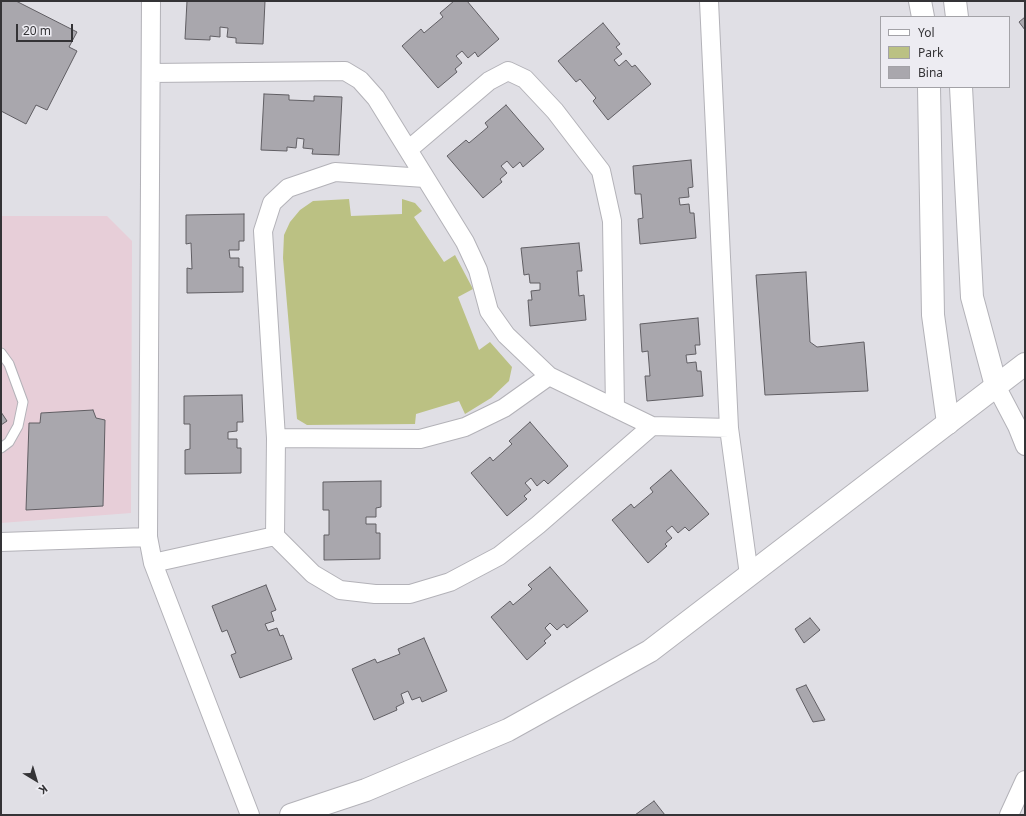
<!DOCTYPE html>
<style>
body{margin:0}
#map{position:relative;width:1026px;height:816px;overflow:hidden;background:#e0dfe5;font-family:"Noto Sans",sans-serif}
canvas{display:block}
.frame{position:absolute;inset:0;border:2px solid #343336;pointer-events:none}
.legend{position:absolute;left:880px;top:16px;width:130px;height:72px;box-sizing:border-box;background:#edecf2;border:1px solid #a3a2a7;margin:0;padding:5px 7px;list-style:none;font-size:12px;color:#343336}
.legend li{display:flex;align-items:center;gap:8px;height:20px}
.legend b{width:20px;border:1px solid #a3a2a7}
.north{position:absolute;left:16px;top:760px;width:40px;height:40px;-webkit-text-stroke:3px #edecf2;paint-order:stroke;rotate:142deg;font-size:11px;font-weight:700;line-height:16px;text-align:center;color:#343336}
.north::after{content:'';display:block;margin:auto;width:14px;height:18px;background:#343336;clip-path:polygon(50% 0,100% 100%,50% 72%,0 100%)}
.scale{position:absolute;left:16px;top:24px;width:57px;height:18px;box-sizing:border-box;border:2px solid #343336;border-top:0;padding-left:5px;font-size:12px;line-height:14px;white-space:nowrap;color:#343336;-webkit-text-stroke:3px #edecf2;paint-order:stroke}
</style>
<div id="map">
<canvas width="1026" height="816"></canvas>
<div class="frame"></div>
<ul class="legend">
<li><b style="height:5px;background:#fff"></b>Yol</li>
<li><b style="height:11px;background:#bbc183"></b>Park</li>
<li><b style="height:11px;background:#a9a7ad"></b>Bina</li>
</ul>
<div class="north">K</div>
<div class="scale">20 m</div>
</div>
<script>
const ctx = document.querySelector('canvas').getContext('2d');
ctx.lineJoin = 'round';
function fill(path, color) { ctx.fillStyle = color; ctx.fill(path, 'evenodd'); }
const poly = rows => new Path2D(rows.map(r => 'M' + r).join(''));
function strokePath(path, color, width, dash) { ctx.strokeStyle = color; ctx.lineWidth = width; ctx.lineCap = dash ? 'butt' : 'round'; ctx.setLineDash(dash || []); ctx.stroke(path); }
const education = poly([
 [1,216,107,216,132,241,131,513,1,523]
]);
const green = poly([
 [349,199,351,216,402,214,402,199,415,203,422,211,414,217,444,262,455,255,473,289,458,297,479,350,490,342,512,367,509,381,491,398,465,414,459,401,416,414,415,424,307,425,297,419,283,258,284,235,290,222,300,210,313,201]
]);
const building = poly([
 [1,1,16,1,77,32,69,47,77,51,47,110,36,105,26,124,1,111,1,1],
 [187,1,265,1,263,44,236,43,236,38,227,37,228,28,220,27,220,37,210,36,210,40,185,39,187,1],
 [454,1,467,1,499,39,478,57,475,52,468,58,462,51,456,56,462,63,455,69,457,72,438,88,402,46,421,29,424,33,443,17,440,13,454,1],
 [1025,17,1025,30,1019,22,1025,17],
 [603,23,620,44,616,47,622,54,614,60,619,66,626,60,632,67,635,65,651,84,608,120,593,101,596,98,580,79,576,82,558,61,603,23],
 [264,94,289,95,289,100,314,101,314,96,342,97,339,155,312,154,313,149,303,148,304,139,297,138,296,148,287,147,287,151,261,150,264,94],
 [506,105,544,149,523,167,520,162,513,168,507,161,501,166,507,173,500,179,502,182,483,198,447,156,466,140,469,143,488,127,485,123,506,105],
 [691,160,693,187,688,188,689,197,679,198,680,205,689,204,690,213,694,213,696,238,640,244,638,219,643,218,641,194,635,194,633,166,691,160],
 [244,214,244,241,239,241,239,250,229,250,230,258,239,258,239,267,243,267,243,292,187,293,187,268,192,269,191,243,186,244,186,215,244,214],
 [579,243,582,271,577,271,579,296,584,295,586,320,530,326,528,300,532,300,531,291,540,290,540,283,530,283,529,274,524,275,521,248,579,243],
 [806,272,810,342,817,347,864,342,868,391,765,395,756,275,806,272],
 [698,318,700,345,695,345,696,354,686,355,687,363,696,362,697,371,701,371,703,396,647,401,645,376,650,376,648,351,642,352,640,324,698,318],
 [242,395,243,422,237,422,237,431,228,432,228,439,237,439,237,448,241,448,241,473,185,474,185,450,190,449,190,424,184,424,184,396,242,395],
 [93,410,96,418,105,420,103,506,26,510,29,423,40,423,41,413,93,410],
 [1,412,7,421,1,425,1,412],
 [530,422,568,466,548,484,544,480,537,486,531,478,525,483,531,490,524,496,527,499,507,516,471,473,490,457,493,461,512,444,509,441,530,422],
 [671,470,709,514,689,531,685,527,678,533,672,526,666,531,672,538,665,544,667,546,648,563,612,520,631,504,634,508,653,492,650,488,671,470],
 [381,481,381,507,376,508,376,517,366,517,366,524,376,524,376,533,380,533,380,559,324,560,324,535,329,535,329,510,323,510,323,482,381,481],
 [550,567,588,611,567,628,564,624,557,630,550,623,545,628,551,635,544,641,546,643,527,660,491,617,510,601,513,605,532,589,528,585,550,567],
 [266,585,276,610,271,612,274,621,265,624,268,631,277,628,280,636,283,635,292,659,240,678,231,655,236,653,227,630,222,632,212,606,266,585],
 [810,618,820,630,804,643,795,629,810,618],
 [424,638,447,691,422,702,420,697,412,700,408,691,401,694,404,703,396,707,397,710,374,720,352,669,375,659,377,663,400,654,398,649,424,638],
 [806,685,825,720,813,722,796,689,806,685],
 [654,801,665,815,635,815,654,801]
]);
const service = poly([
 [1,353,9,364,23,402,18,426,9,442,1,448]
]);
const minor = poly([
 [151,1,148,537,153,563,250,815],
 [709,1,729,428,749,575],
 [151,73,345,71,360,80,376,98,465,242,478,270,489,311,506,335,549,376,652,426,729,428],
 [408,150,489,81,508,71,525,79,555,111,601,171,612,221,615,408],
 [425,178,335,172,288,188,272,203,263,231,276,438,275,536,313,574,340,590,375,594,410,594,450,582,499,556,538,525,652,426],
 [996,386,1017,426,1025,446],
 [276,438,420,439,465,427,504,408,549,376],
 [1,542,148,537],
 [153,563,275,536],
 [1009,815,1025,780]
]);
const tertiary = poly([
 [920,1,923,17],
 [955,1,957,17],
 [929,87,933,315,948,423],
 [961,87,972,297,996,386]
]);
const secondary = poly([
 [291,815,366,790,508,730,650,651,1025,364]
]);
fill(education, '#e7ced8');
fill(green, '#bbc183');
fill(building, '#a9a7ad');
strokePath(building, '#605e63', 1);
strokePath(service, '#b3b2b8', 11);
strokePath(minor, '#b3b2b8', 20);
strokePath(tertiary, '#b3b2b8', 24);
strokePath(secondary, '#b3b2b8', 24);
strokePath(service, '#fff', 9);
strokePath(minor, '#fff', 18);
strokePath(tertiary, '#fff', 22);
strokePath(secondary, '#fff', 22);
</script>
